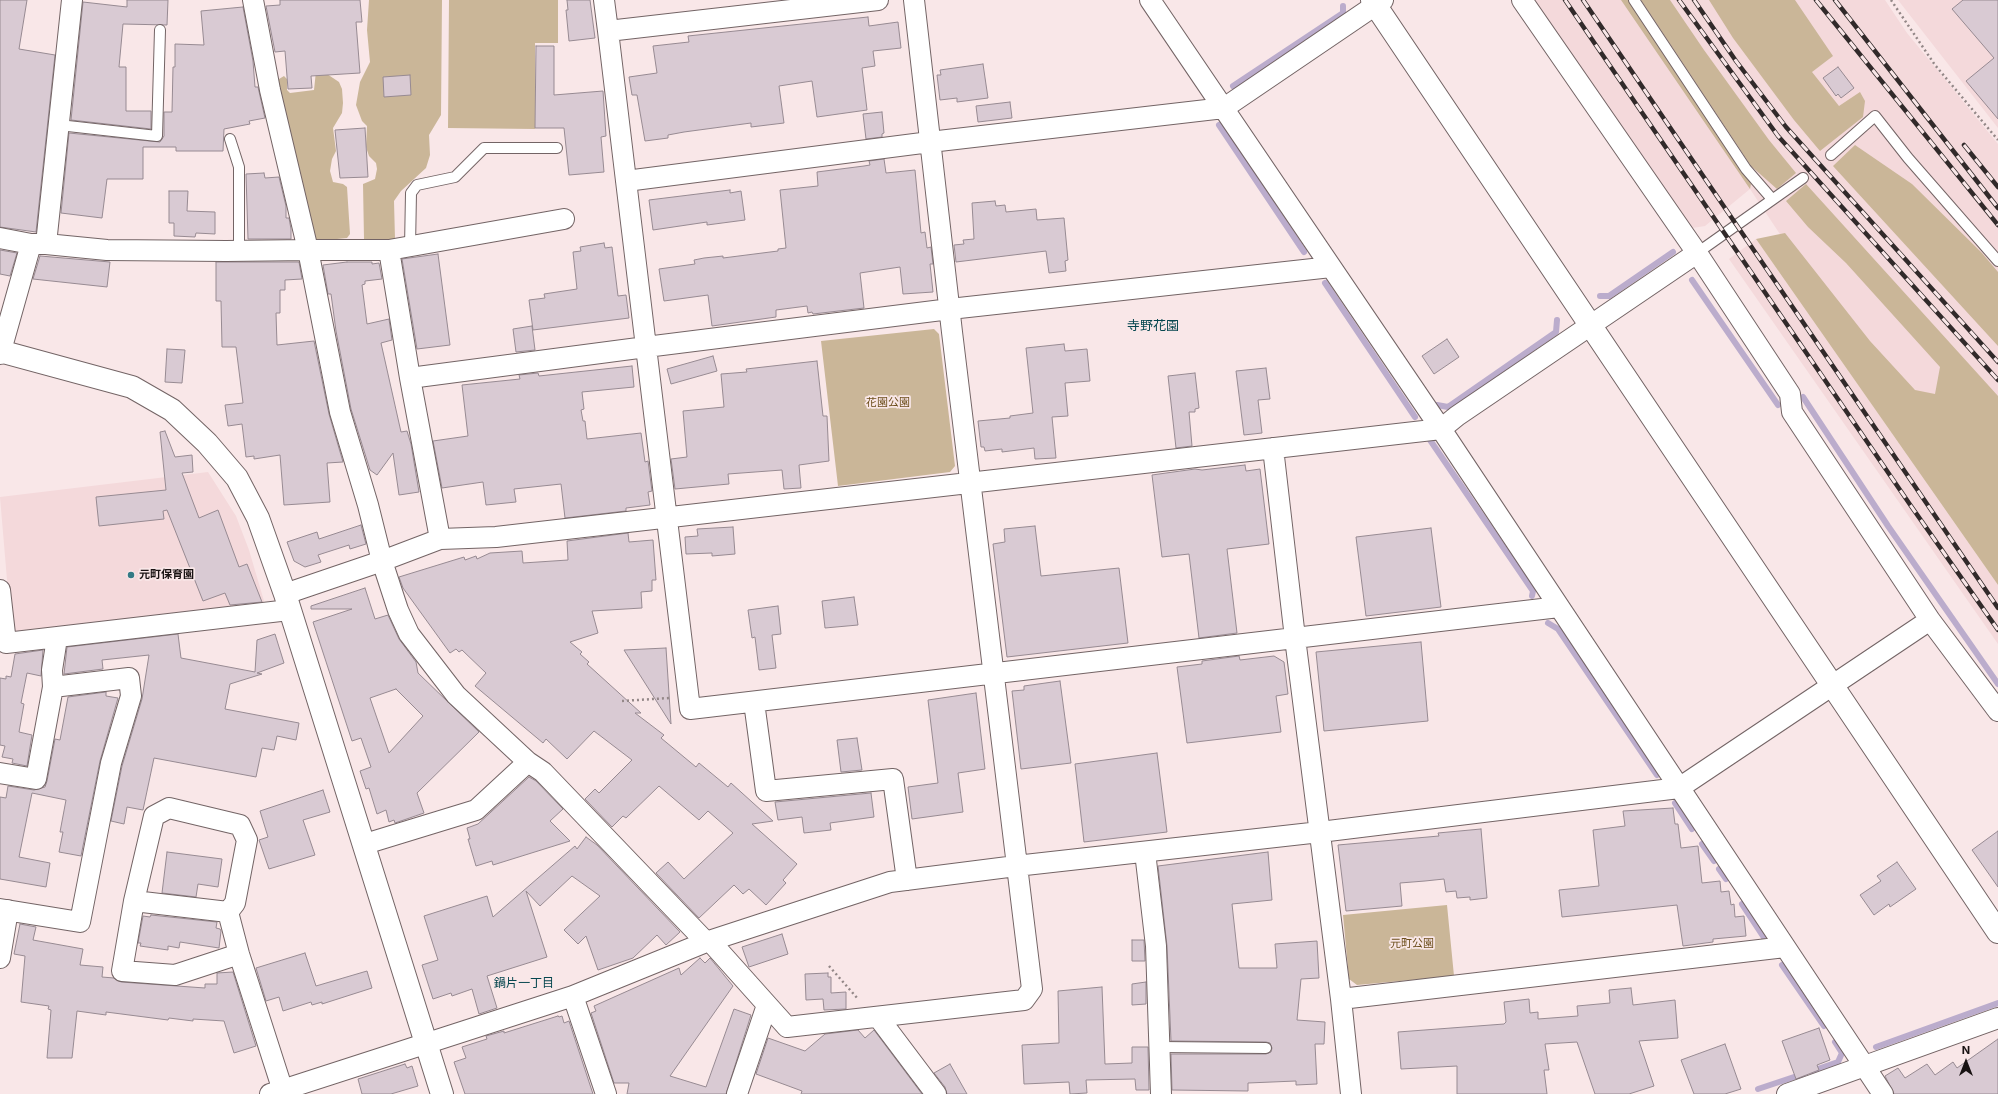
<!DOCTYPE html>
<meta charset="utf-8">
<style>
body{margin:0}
#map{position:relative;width:1998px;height:1094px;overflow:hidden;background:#f9e7e8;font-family:Inter,sans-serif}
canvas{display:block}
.north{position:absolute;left:1946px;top:1042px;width:40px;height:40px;-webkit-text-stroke:3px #f9e7e8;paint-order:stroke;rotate:0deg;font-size:11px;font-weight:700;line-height:16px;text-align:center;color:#181212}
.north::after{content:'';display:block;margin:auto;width:14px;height:18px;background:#181212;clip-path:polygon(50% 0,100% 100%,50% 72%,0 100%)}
</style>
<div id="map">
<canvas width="1998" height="1094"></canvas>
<div class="north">N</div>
</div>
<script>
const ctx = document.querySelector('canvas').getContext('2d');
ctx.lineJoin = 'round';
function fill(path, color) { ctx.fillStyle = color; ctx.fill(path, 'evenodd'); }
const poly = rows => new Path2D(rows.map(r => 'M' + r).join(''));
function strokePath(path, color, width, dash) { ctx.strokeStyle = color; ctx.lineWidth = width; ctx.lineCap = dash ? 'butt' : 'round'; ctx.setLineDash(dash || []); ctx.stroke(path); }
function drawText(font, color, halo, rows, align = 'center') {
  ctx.font = font + ' Inter,"Noto Sans JP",sans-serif'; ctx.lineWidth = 3.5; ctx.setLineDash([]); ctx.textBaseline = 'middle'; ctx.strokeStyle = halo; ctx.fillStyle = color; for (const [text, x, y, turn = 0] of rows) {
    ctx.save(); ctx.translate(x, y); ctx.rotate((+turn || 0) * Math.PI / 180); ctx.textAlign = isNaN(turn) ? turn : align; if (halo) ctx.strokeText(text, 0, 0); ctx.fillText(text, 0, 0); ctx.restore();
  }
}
const built = poly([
 [1529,0,1885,0,1907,33,1998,144,1998,552,1892,403,1750,189,1705,226,1686,229],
 [1898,0,1998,0,1998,128],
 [1756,239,1998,585,1998,644,1729,259],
 [208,472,236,516,249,550,264,601,260,610,12,639,0,497]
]);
const green = poly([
 [369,0,442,0,441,115,429,135,430,155,426,168,401,191,394,201,395,239,364,239,363,184,375,179,377,169,376,163,369,156,366,147,367,126,362,121,356,105,360,82,370,62,367,30],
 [449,0,558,0,558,43,535,43,535,129,448,128],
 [1621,0,1629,0,1751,184,1750,189],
 [1641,0,1670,0,1704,50,1769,140,1796,173,1777,189,1751,166],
 [1709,0,1795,0,1833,56,1812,72,1839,106,1860,92,1865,101,1863,117,1820,151,1794,120,1733,38],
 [321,70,339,82,342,89,343,103,342,113,333,128,336,151,332,159,330,171,333,182,343,184,347,187,350,234,347,238,317,241,311,238,277,82,279,79,284,76,287,79,287,90,290,93,314,90,316,71],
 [1855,145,1912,184,1982,253,1998,272,1998,346,1833,166],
 [1806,184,1998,396,1998,585,1756,239,1785,233,1870,341,1915,390,1935,394,1940,367,1846,263,1808,227,1786,201],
 [934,329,939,334,955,466,950,472,838,486,821,341],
 [1447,905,1454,976,1357,985,1349,979,1343,915]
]);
const stream = poly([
 [1233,86,1343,13,1343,6],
 [1219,125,1304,252],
 [1692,280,1778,405],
 [1325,283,1415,417],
 [1600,296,1609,296,1673,252],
 [1803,397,1888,526,1998,684],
 [1437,405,1448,407,1556,332,1557,320],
 [1430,440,1533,591,1532,596],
 [1548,623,1558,629,1657,775],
 [1675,803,1692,829],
 [1702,844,1714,861],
 [1719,869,1726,879],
 [1742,904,1765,939],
 [1782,965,1824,1026],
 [1876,1047,1998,1003],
 [1812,1071,1838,1062,1842,1053,1835,1042],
 [1758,1089,1803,1074]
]);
const building = poly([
 [0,0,27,0,19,49,55,55,36,232,0,227,0,0],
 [127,0,168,0,167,25,123,24,119,67,126,67,126,111,151,111,151,129,71,120,83,2,127,7,127,0],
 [280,0,360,0,362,22,356,22,360,73,311,76,312,88,288,89,285,51,275,52,266,6,280,5,280,0],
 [567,0,590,0,595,38,569,41,566,10,568,10,567,0],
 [1963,0,1998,0,1998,119,1966,81,1994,58,1952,9,1963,0],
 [243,7,253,61,255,87,258,87,265,118,249,121,250,124,224,129,223,151,176,151,176,147,143,147,143,179,107,179,102,218,61,213,69,133,160,142,164,136,164,112,172,112,173,67,175,67,175,44,204,45,201,11,243,7],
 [868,17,869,26,898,22,901,48,873,51,875,66,862,68,867,110,817,117,812,81,779,86,784,123,751,127,751,123,684,132,668,135,668,138,645,141,637,95,632,95,629,77,657,73,653,46,689,42,688,36,868,17],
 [536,46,554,46,554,95,603,91,606,136,601,137,604,172,569,175,564,128,535,128,536,46],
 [983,64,988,98,957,102,957,98,940,100,937,75,941,75,940,70,983,64],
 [1838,67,1854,88,1841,98,1838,94,1836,96,1823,78,1838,67],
 [410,75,411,95,384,97,383,77,410,75],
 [1010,102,1012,118,978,122,976,106,1010,102],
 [882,112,884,133,882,134,882,137,866,139,863,114,882,112],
 [365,128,368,177,340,178,335,130,365,128],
 [884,159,886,173,915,170,921,233,925,232,927,248,931,247,933,264,930,264,933,292,903,294,900,267,860,273,864,308,813,314,812,312,808,313,807,306,776,310,776,317,712,326,708,295,664,301,659,269,695,264,694,260,704,258,723,256,723,258,778,251,778,249,786,248,780,190,818,186,817,172,864,166,870,165,869,161,884,159],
 [264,173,265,178,279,177,286,206,286,218,289,218,291,229,291,239,248,239,246,174,264,173],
 [730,190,730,193,741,191,745,220,707,225,707,222,653,230,649,200,730,190],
 [169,191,188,191,187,211,215,212,215,234,196,233,195,237,174,236,174,223,169,223,169,191],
 [995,201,996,206,1005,205,1006,212,1036,209,1037,220,1064,218,1068,260,1065,261,1066,271,1049,273,1046,251,956,262,954,245,964,244,963,240,974,239,972,203,995,201],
 [604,243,605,248,612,247,618,296,626,295,629,318,533,330,529,300,545,298,544,294,577,289,573,252,581,251,580,247,604,243],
 [0,250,17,253,10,276,0,274,0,250],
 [438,254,450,345,417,349,402,259,438,254],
 [40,256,110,262,107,287,33,279,40,256],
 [216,262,299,262,302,279,285,280,285,290,280,290,280,313,276,313,277,345,314,341,329,414,343,462,327,463,330,502,284,505,280,455,254,459,254,456,246,457,242,424,228,426,225,405,243,403,236,347,222,347,221,301,216,301,216,262],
 [347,262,372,262,372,264,379,263,382,279,365,281,365,284,362,285,367,324,389,319,392,340,381,343,401,432,407,431,411,444,419,492,399,495,393,453,377,475,370,470,351,409,336,331,331,294,328,294,323,265,347,262],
 [532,326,535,350,516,352,513,329,532,326],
 [1447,339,1459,357,1434,374,1422,356,1447,339],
 [1064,344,1065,351,1087,349,1090,381,1065,383,1068,416,1052,417,1056,458,1035,459,1034,448,1002,452,1002,449,985,451,984,447,981,447,978,421,1010,418,1010,416,1033,413,1026,348,1064,344],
 [167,349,185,350,182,383,165,382,167,349],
 [713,356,717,371,671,384,667,369,713,356],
 [817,361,823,416,827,416,829,461,799,465,801,488,784,489,782,470,728,474,729,484,675,489,671,459,687,457,683,411,724,407,721,374,747,372,746,369,817,361],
 [632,366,634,387,582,392,584,409,581,410,583,421,585,421,587,439,641,433,645,462,648,461,652,491,648,492,650,505,626,508,626,511,565,518,561,484,514,489,516,502,486,505,483,482,442,488,433,441,468,436,462,385,520,379,519,375,538,373,539,376,632,366],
 [1266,368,1270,399,1258,400,1262,433,1244,435,1236,371,1266,368],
 [1195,373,1199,408,1195,409,1195,412,1189,412,1192,446,1176,448,1168,376,1195,373],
 [165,431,175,457,192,455,193,472,182,473,199,518,218,510,239,567,247,564,262,602,230,605,225,593,203,601,167,510,163,511,164,519,99,526,96,497,166,490,160,432,165,431],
 [1245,465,1246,471,1260,469,1269,544,1227,549,1237,633,1199,638,1189,554,1162,557,1152,475,1195,469,1202,470,1245,465],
 [361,525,366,544,350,549,349,545,318,555,321,562,305,567,294,561,287,542,317,532,319,539,361,525],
 [1035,526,1041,576,1119,568,1128,643,1007,657,993,544,1005,542,1004,529,1035,526],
 [733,527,735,554,712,556,712,553,686,554,685,537,698,536,697,529,733,527],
 [1431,528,1441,607,1366,616,1356,537,1431,528],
 [628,533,629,542,653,540,656,580,652,580,652,591,641,592,642,608,592,611,598,633,570,642,582,652,580,654,589,662,587,664,641,713,635,713,664,735,661,738,696,767,699,763,728,787,731,783,773,821,752,824,797,864,783,880,786,883,766,905,749,889,743,894,734,885,699,918,656,873,668,862,684,879,733,833,708,811,699,820,659,786,626,818,623,816,612,827,585,799,595,789,599,793,632,760,594,731,567,759,546,739,543,743,475,686,486,673,462,650,459,652,456,649,450,653,403,588,399,577,464,557,465,560,476,556,477,559,490,553,522,551,523,563,568,560,567,541,628,533],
 [365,588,375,619,388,615,399,639,416,662,418,673,479,732,417,793,424,813,395,823,394,820,389,822,386,810,377,814,369,788,366,789,360,771,371,767,361,738,352,741,313,622,352,609,311,609,311,606,365,588],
 [396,689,423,716,389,753,370,698,396,689],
 [854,597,858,625,825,628,822,601,854,597],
 [778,606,781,634,772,635,776,668,759,670,755,637,752,638,748,610,778,606],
 [178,634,181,658,255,672,257,640,275,634,284,663,257,673,262,674,230,684,225,709,299,723,296,740,277,736,274,750,262,748,256,777,154,758,143,810,127,807,124,824,111,821,122,766,142,699,149,655,102,660,103,669,64,674,67,647,178,634],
 [1421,642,1428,721,1324,731,1316,652,1421,642],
 [666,648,671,724,624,650,666,648],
 [43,650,41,676,27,673,21,703,24,704,19,732,32,735,27,766,12,763,13,759,2,757,5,746,0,745,0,678,6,679,6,676,11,677,15,654,43,650],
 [1239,656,1240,660,1274,656,1284,662,1288,694,1276,696,1281,732,1187,743,1177,667,1202,664,1202,661,1239,656],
 [1060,681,1071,763,1021,769,1012,691,1024,690,1024,686,1060,681],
 [106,692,106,696,118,698,100,761,81,856,59,852,63,832,60,832,66,800,32,793,19,857,50,863,46,887,0,879,0,797,6,798,8,786,34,790,45,787,47,781,55,739,60,740,68,697,106,692],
 [976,693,985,769,958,773,963,812,912,819,908,787,938,783,928,700,976,693],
 [857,738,862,770,841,772,837,740,857,738],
 [1157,753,1167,832,1084,842,1075,764,1157,753],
 [529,777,536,781,563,809,550,821,570,841,493,865,492,861,476,866,468,839,470,839,467,828,478,824,529,777],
 [323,790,330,812,303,820,315,855,269,869,259,840,268,837,260,811,323,790],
 [871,793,874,817,830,823,831,830,804,833,802,817,778,820,775,802,871,793],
 [1673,808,1675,824,1678,824,1681,848,1698,846,1702,883,1720,881,1721,892,1729,891,1731,905,1734,904,1735,917,1744,916,1746,936,1713,939,1713,942,1683,946,1677,905,1562,917,1559,890,1599,886,1593,830,1625,826,1623,811,1673,808],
 [1481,829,1487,898,1470,900,1470,897,1457,898,1456,891,1446,892,1444,879,1425,881,1400,883,1402,906,1346,911,1338,845,1439,836,1438,833,1481,829],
 [1998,831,1998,887,1972,850,1998,831],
 [586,837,597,845,680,932,666,945,657,935,633,958,598,970,586,936,578,944,564,930,600,896,572,876,540,906,526,891,547,957,487,976,497,1008,479,1014,472,989,452,996,451,993,433,999,422,965,438,960,424,916,487,896,493,917,575,846,577,849,586,837],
 [167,852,222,859,218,887,198,884,196,897,162,893,167,852],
 [1268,852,1272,900,1232,904,1239,968,1277,968,1275,944,1317,941,1319,978,1301,979,1297,1020,1325,1022,1324,1044,1315,1044,1317,1084,1296,1085,1296,1081,1248,1083,1248,1091,1172,1090,1171,1054,1266,1054,1271,1052,1272,1048,1270,1043,1266,1042,1171,1041,1167,946,1158,866,1268,852],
 [1897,862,1916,889,1890,907,1889,904,1874,915,1860,895,1881,881,1877,876,1897,862],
 [151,915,217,922,216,928,220,929,221,931,219,948,180,942,179,948,168,946,168,950,140,946,141,943,138,943,143,916,150,917,151,915],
 [20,924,36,927,33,940,83,949,80,965,103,967,102,977,114,978,121,982,205,988,205,984,217,984,217,973,233,972,256,1046,234,1053,224,1021,193,1019,193,1021,169,1018,168,1020,106,1012,106,1015,77,1011,72,1058,47,1058,51,1010,48,1009,49,1006,21,1002,25,956,14,954,20,924],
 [782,934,788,954,749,967,742,947,782,934],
 [1132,940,1144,940,1145,961,1132,961,1132,940],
 [305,953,316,986,367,971,372,988,322,1004,322,1002,312,1005,311,1002,283,1011,279,997,266,1001,256,968,305,953],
 [700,958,705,963,710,958,733,986,670,1076,706,1087,734,1009,751,1015,726,1094,627,1094,629,1083,614,1083,591,1013,596,1011,594,1006,679,968,681,975,700,958],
 [828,973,828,977,831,977,831,993,846,992,846,1009,824,1010,823,999,806,1000,805,974,828,973],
 [1146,982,1146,1004,1132,1005,1132,984,1146,982],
 [1102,987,1105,1064,1132,1063,1132,1047,1148,1047,1149,1090,1136,1090,1135,1079,1086,1080,1087,1093,1070,1094,1069,1082,1024,1084,1022,1045,1059,1043,1058,991,1102,987],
 [1631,988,1633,1005,1675,1000,1678,1038,1639,1041,1654,1086,1629,1094,1595,1094,1577,1042,1545,1044,1549,1070,1544,1070,1547,1094,1457,1094,1457,1066,1401,1069,1398,1032,1504,1024,1506,1022,1504,1002,1529,999,1530,1013,1538,1012,1538,1019,1578,1016,1577,1006,1610,1003,1609,990,1631,988],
 [558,1016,559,1017,562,1016,564,1023,569,1021,593,1094,465,1094,454,1062,466,1058,462,1047,487,1039,486,1036,504,1031,504,1033,558,1016],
 [1819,1028,1830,1060,1817,1065,1819,1070,1796,1079,1782,1041,1819,1028],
 [858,1030,865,1038,874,1030,922,1094,801,1094,802,1091,756,1074,768,1038,805,1051,825,1034,858,1030],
 [1998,1039,1998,1094,1894,1094,1885,1076,1898,1068,1905,1078,1927,1064,1935,1075,1953,1062,1957,1068,1998,1039],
 [1725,1044,1741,1089,1725,1094,1694,1094,1681,1060,1725,1044],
 [405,1064,407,1068,412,1066,418,1086,391,1094,362,1094,358,1079,405,1064],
 [950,1064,967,1094,947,1094,945,1087,934,1073,950,1064]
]);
const path = poly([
 [1891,0,1935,65,1998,140],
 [622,701,669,698],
 [829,966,858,999]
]);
const service = poly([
 [1634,0,1746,169,1772,199],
 [59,125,157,136,160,30],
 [230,139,239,167,239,251],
 [1831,155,1875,116,1908,158,1998,261],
 [410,247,411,193,417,185,455,177,484,148,557,148],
 [1697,253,1803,178],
 [1159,1047,1266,1048]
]);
const minor = poly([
 [253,0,270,90,308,250,389,250,564,219],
 [604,0,608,31],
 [1150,0,1441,429,1883,1094],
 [1522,0,1697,253,1790,394,1792,412,1930,620,1998,711],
 [626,181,930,142,1224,108,1383,0],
 [0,238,31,244,46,244,107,250,226,251,308,250,340,412,368,505,382,561,398,610,409,634,456,695,528,762,543,772,706,942],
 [46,244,72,0],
 [389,250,410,378],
 [1331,267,950,309,646,347,690,709,1559,607],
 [0,354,31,244],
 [1273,448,1295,638,1341,999,1351,1094],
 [440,539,410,378,646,347,608,31,878,0],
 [0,590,6,643,289,610],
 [285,594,382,561,440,539,496,537,1441,429,1457,416,1697,253],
 [53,687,52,670,57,638],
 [754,702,766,791,893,779,907,880],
 [0,773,36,779,53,687,129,678,131,696,111,763,80,922,0,909],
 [365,844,476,810,528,762],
 [1145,852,1156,946,1161,1094],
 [134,901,154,816,169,808,240,825,247,840,235,903,228,912],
 [710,941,787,1027,1024,1000,1032,989,952,332,914,0],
 [239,954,175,975,122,971,134,901,228,912,239,954,284,1094],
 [0,958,8,910],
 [573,996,606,1094],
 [1341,999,1785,947],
 [878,1017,936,1094],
 [270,1094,573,996,706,942,890,882,1016,866,1320,832,1679,788,1930,620],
 [737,1094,767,1005],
 [1787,1094,1998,1018]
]);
const tertiary = poly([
 [1372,0,1998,932],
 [0,351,132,387,172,410,207,443,237,478,258,518,285,594,442,1094]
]);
const rail = poly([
 [1565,0,1911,506,1998,630],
 [1583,0,1998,608],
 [1679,0,1778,136,1998,380],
 [1694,0,1736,61,1786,127,1998,362],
 [1816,0,1998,225],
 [1835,0,1998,208],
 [1964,145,1998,187]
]);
const markers = [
 [131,575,4,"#337a85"]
];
const parkNames = [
 ["花園公園",888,403],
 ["元町公園",1412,944]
];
const poiNames = [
 ["元町保育園",139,575]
];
const neighbourhoodNames = [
 ["鍋片一丁目",524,983]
];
const quarterNames = [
 ["寺野花園",1153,326]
];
fill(built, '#f4d9db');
fill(green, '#cab698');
strokePath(stream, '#bbaccc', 6);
fill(building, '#d9cad3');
strokePath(building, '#978a92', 1);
strokePath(service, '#736465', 12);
strokePath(minor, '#736465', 22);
strokePath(tertiary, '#736465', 24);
strokePath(path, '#938787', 2.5, [2, 3]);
strokePath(service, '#fff', 10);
strokePath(minor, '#fff', 20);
strokePath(tertiary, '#fff', 22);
strokePath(rail, '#312a2a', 4.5);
strokePath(rail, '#f9e7e8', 3, [9]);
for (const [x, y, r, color] of markers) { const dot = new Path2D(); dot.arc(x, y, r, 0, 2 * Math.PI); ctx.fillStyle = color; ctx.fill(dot); strokePath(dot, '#f9e7e8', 1.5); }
drawText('11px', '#6c4e1b', '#f9e7e8', parkNames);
drawText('bold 11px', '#181212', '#f9e7e8', poiNames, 'left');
drawText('12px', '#05464e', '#f9e7e8', neighbourhoodNames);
drawText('13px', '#05464e', '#f9e7e8', quarterNames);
</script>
